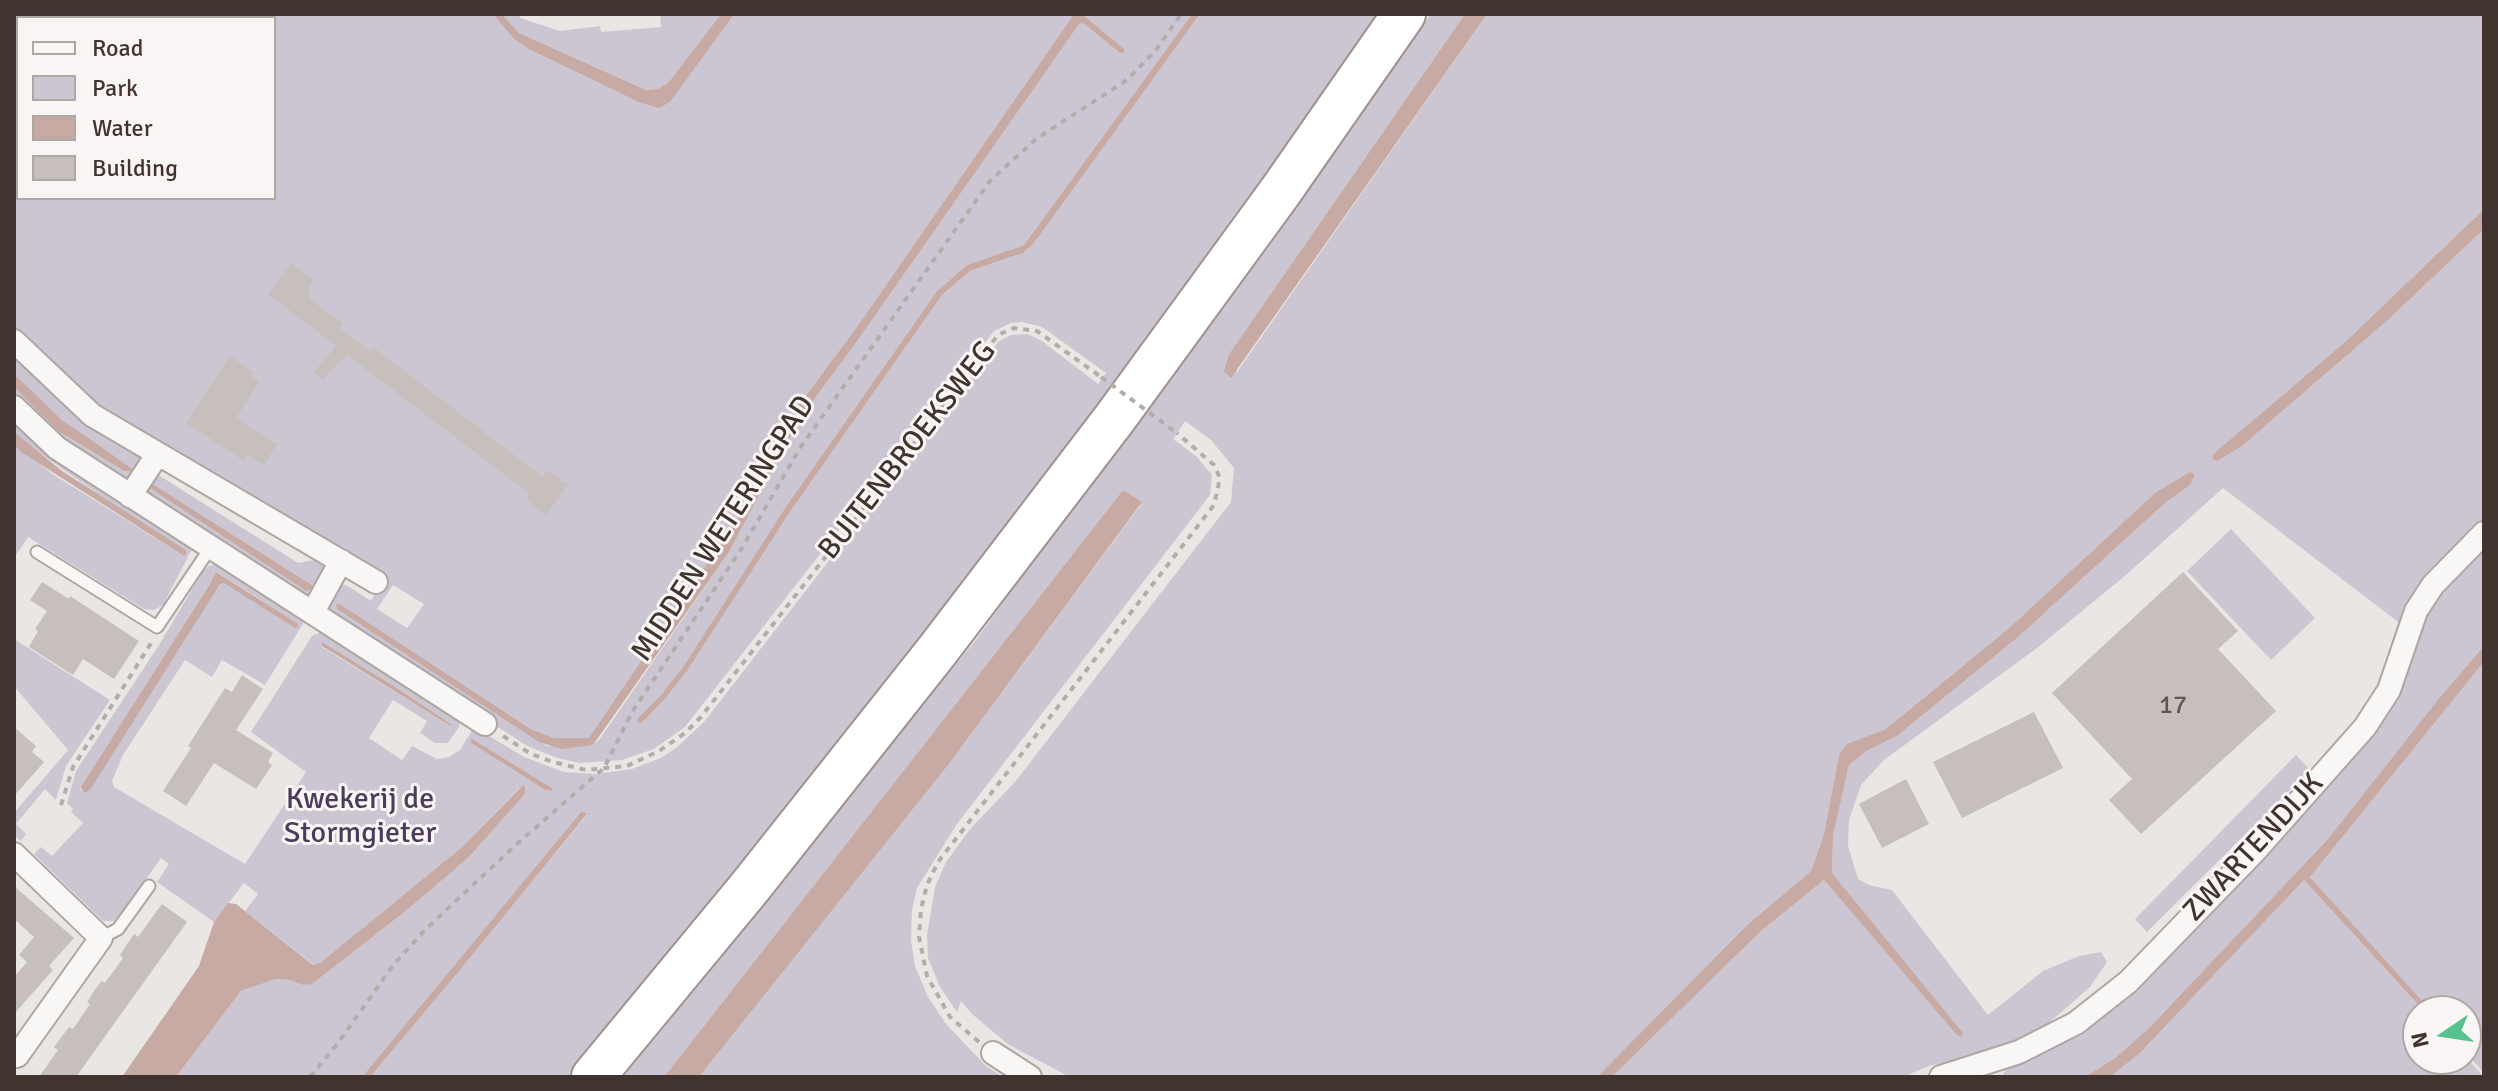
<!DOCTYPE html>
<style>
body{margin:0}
#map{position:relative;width:2498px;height:1091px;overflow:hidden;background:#eae6e4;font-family:Signika,sans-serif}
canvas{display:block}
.frame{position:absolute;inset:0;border:16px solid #41332d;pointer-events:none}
.legend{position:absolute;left:16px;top:16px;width:260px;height:184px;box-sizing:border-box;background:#f8f5f4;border:2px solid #afa7a4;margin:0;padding:10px 14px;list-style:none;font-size:24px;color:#41332d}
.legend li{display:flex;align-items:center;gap:16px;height:40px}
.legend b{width:40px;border:2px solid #afa7a4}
.north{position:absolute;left:2402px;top:995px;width:80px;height:80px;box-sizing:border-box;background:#f8f5f4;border:2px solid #afa7a4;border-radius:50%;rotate:257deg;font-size:22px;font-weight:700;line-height:32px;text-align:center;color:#41332d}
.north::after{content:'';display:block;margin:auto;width:28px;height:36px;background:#58c18f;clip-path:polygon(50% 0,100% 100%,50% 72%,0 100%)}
</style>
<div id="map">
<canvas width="2498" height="1091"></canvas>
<div class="frame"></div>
<ul class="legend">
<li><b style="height:10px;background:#f9f7f6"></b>Road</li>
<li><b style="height:22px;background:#ccc6d3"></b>Park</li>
<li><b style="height:22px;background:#c6aaa3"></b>Water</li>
<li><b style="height:22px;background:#c7bfbc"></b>Building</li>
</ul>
<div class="north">N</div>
</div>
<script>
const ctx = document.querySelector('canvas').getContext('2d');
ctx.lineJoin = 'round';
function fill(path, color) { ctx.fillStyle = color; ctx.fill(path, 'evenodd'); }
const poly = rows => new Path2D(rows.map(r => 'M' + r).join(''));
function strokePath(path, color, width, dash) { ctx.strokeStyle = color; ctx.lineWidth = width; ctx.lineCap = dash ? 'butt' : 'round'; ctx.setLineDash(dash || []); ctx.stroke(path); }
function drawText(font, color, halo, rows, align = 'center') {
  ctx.font = font + ' Signika,sans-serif'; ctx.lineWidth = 6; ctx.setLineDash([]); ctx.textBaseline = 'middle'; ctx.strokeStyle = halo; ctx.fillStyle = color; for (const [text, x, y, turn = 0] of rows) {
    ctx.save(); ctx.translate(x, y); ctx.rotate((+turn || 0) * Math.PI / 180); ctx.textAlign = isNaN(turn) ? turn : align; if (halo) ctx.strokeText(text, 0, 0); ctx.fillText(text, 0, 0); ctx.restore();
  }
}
const green = poly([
 [14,14,497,14,515,35,659,103,734,14,1074,14,859,324,790,417,736,521,589,739,554,738,531,729,340,604,337,609,547,746,593,745,599,740,729,552,800,419,860,337,1079,23,1083,23,1120,53,1124,50,1082,14,1192,14,1024,245,967,265,937,291,785,508,683,667,660,696,638,718,642,723,664,700,687,671,790,512,942,295,970,271,1015,256,1028,249,1200,14,1399,14,1313,138,579,1077,370,1077,587,815,583,811,362,1077,176,1077,241,991,276,979,290,980,303,985,313,983,407,910,468,858,525,794,519,788,462,847,320,963,314,965,245,911,258,894,244,883,214,922,157,882,169,864,161,858,117,921,103,921,34,854,41,847,52,856,83,823,71,812,73,809,67,803,76,771,159,645,203,571,209,566,220,563,303,617,303,624,265,685,222,660,212,677,185,660,123,755,112,781,114,787,245,864,306,772,251,732,312,636,327,629,461,715,459,727,448,743,435,743,420,733,427,721,393,700,369,738,402,760,412,746,437,759,449,757,460,750,474,727,524,757,564,772,596,774,632,769,661,758,676,748,704,722,999,341,1011,335,1028,334,1042,341,1098,384,1106,373,1042,327,1022,322,1011,323,994,331,685,727,654,749,622,760,580,763,557,758,527,746,328,617,324,612,340,585,346,585,371,601,385,578,370,566,101,413,14,331],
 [18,18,274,18,274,198,18,198],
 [217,572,297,623,297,627,224,583,219,584,90,789,80,790],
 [393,585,424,604,407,628,377,609],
 [322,642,394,686,451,724,452,727,322,647],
 [471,738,552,788,552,791,545,790,471,743],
 [502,14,520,14,520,18,560,31,600,26,601,32,661,27,660,14,721,14,668,83,657,89,646,90,519,33],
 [1431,14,1465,14,1229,354,1237,372,1487,14,2484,14,2484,209,2345,342,2212,455,2242,446,2389,319,2484,229,2484,518,2430,570,2409,599,2402,625,2223,488,2126,575,2037,648,1884,760,1861,785,1849,820,1848,846,1858,879,1869,885,1892,890,1988,1015,2043,971,2079,956,2101,952,2107,962,2090,987,2042,1029,1975,1058,1931,1065,1903,1077,1612,1077,1760,932,1824,880,1957,1034,1962,1037,1962,1033,1832,873,1833,836,1849,765,1865,752,1897,736,2017,638,2164,504,2190,485,2155,493,2008,629,1884,730,1839,755,1824,834,1811,871,1746,926,1597,1077,1070,1077,1009,1045,972,1014,961,1001,957,1012,940,987,928,958,927,936,935,887,946,862,971,828,1015,782,1231,502,1234,468,1211,440,1185,421,1173,439,1196,456,1212,475,1210,495,957,824,917,888,912,910,911,941,915,966,928,997,946,1024,986,1066,1003,1077,699,1077,949,764,1142,503,1123,490,664,1077,615,1077,976,640],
 [14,351,150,461,131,488,69,448,14,400,14,387,58,431,124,471,132,472,132,468,71,428,41,402,14,374],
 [14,417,193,547,163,605,154,610,144,609,28,537,14,558,14,445,54,475,184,556,187,554,186,550,123,511,28,445,14,432],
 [152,471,298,563,314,560,322,564,326,575,311,599,137,493],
 [151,483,312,585,313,589,306,591,160,495,149,487],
 [2231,529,2315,618,2271,660,2187,571],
 [2484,544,2484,646,2440,697,2327,840,2149,1028,2115,1058,2085,1077,2002,1077,2008,1063,2056,1040,2379,720,2433,597],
 [14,639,110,700,66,766,56,800,45,789,16,824,26,834,21,841,14,835,14,813,68,750,14,686],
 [2484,661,2484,1073,2466,1053,2466,1011,2429,1011,2310,877],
 [2296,755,2310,770,2147,932,2135,919],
 [2304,880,2424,1011,2418,1011,2418,1059,2466,1059,2466,1057,2484,1077,2110,1077,2140,1053]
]);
const water = poly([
 [493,14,502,14,519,33,646,90,657,89,668,83,721,14,734,14,670,102,659,108,639,102,529,49,514,39],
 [1074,14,1082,14,1124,49,1124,52,1120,53,1083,23,1079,24,860,337,800,419,729,552,593,745,561,749,539,742,337,609,336,605,340,604,531,729,554,738,589,738,736,521,790,417,859,324],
 [1192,14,1200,14,1033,244,1023,253,970,271,942,295,790,512,687,671,664,700,642,723,638,723,638,718,660,696,683,667,785,508,937,291,967,265,1024,245],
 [1465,14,1487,14,1231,378,1224,371,1229,354],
 [2484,209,2484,229,2389,319,2242,446,2217,461,2213,459,2212,455,2345,342],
 [14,374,62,420,133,469,132,472,124,471,58,431,14,387],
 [14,432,62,471,186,550,187,554,184,556,21,452,14,445],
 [2190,472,2195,475,2190,485,2164,504,2017,638,1897,736,1865,752,1849,765,1833,836,1832,873,1963,1033,1962,1037,1957,1035,1824,880,1760,932,1612,1077,1597,1077,1746,926,1811,871,1824,834,1839,755,1847,744,1884,730,1893,723,2008,629,2155,493],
 [151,483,312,585,313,589,306,591,160,495,149,487],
 [1123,490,1142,502,949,764,699,1077,664,1077],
 [216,572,297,623,298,627,295,628,224,583,220,584,90,790,84,793,81,787,211,582],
 [322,642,394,686,451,724,452,727,322,646],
 [2484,646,2484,661,2478,669,2310,877,2431,1011,2424,1011,2304,880,2140,1053,2110,1077,2085,1077,2115,1058,2149,1028,2327,840,2440,697],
 [471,738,552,788,552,791,545,790,471,743],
 [522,786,525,786,525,794,468,858,407,910,312,984,303,985,290,980,276,979,241,991,176,1077,122,1077,199,966,214,922,228,903,236,904,313,965,320,963,462,847],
 [582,811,587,814,459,971,370,1077,362,1077]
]);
const building = poly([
 [292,263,314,280,309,287,310,299,343,324,340,328,370,351,373,347,543,477,548,470,568,485,546,515,526,499,530,494,347,355,323,380,314,372,336,346,268,294],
 [230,356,254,372,251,376,260,381,236,418,277,444,264,465,247,455,244,461,186,423],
 [2183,572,2238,631,2218,649,2276,711,2141,834,2109,800,2132,779,2052,693],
 [42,582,69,599,70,596,139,641,114,679,83,659,73,675,29,647,38,631,35,629,47,611,30,600],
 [242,675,263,689,236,730,273,753,268,762,272,765,256,789,214,763,186,806,163,791,191,748,188,746,225,688,232,692],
 [2034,712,2063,768,1962,818,1933,762],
 [14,727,36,746,32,752,44,762,14,796],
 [1906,779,1929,824,1882,848,1859,804],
 [14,886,74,938,49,966,53,970,14,1014,14,977,27,962,19,955,34,937,14,919],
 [162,904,187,922,76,1077,39,1077,58,1050,54,1047,69,1027,73,1029,90,1004,87,1002,96,988,102,981,105,983,123,958,120,955,134,934,138,937]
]);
const path = poly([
 [503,736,531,754,553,762,586,770,627,766,659,751,685,733,701,717,998,335,1014,328,1037,331,1101,377],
 [61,805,73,767,153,640],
 [979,1042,950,1017,927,976,919,937,921,909,927,885,938,862,1214,505,1220,478,1214,465,1177,433],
 [310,1077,338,1043,394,964,426,929,518,843,604,768,632,712,742,548,800,448,990,181,1036,139,1127,80,1156,50,1181,14]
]);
const lane = poly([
 [37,552,157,627,211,547],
 [101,938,118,929,149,886]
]);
const street = poly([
 [14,341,92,415,376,582],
 [14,407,57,448,485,724],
 [130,496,157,455],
 [313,612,341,561],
 [14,854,101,938,17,1056,14,1054],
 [993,1053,1030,1077],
 [1941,1077,2019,1052,2076,1023,2128,982,2256,850,2365,727,2389,690,2416,611,2433,585,2484,533]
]);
const highway = poly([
 [593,1077,750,887,937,651,1115,418,1280,192,1404,14]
]);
const pathBridge = poly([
 [1101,377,1177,433]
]);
const numberNames = [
 ["17",2173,706]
];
const streetNames = [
 ["BUITENBROEKSWEG",908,451,-52],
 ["MIDDEN WETERINGPAD",724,529,-57],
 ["ZWARTENDIJK",2254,848,-47]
];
const parkNames = [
 ["Kwekerij de",360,800],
 ["Stormgieter",360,834]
];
fill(green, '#ccc6d3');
fill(water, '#c6aaa3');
fill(building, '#c7bfbc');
strokePath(lane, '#ada6a2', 15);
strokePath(street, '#ada6a2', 26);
strokePath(highway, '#9f928d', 46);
strokePath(path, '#b3adaa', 4, [6, 6]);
strokePath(lane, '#f9f7f6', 11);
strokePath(street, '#f9f7f6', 22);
strokePath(highway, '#fff', 42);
strokePath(pathBridge, '#b3adaa', 4, [6, 6]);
drawText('26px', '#625651', null, numberNames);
drawText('30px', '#41332d', '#f8f5f4', streetNames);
drawText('30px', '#4b3c5b', '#f8f5f4', parkNames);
</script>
